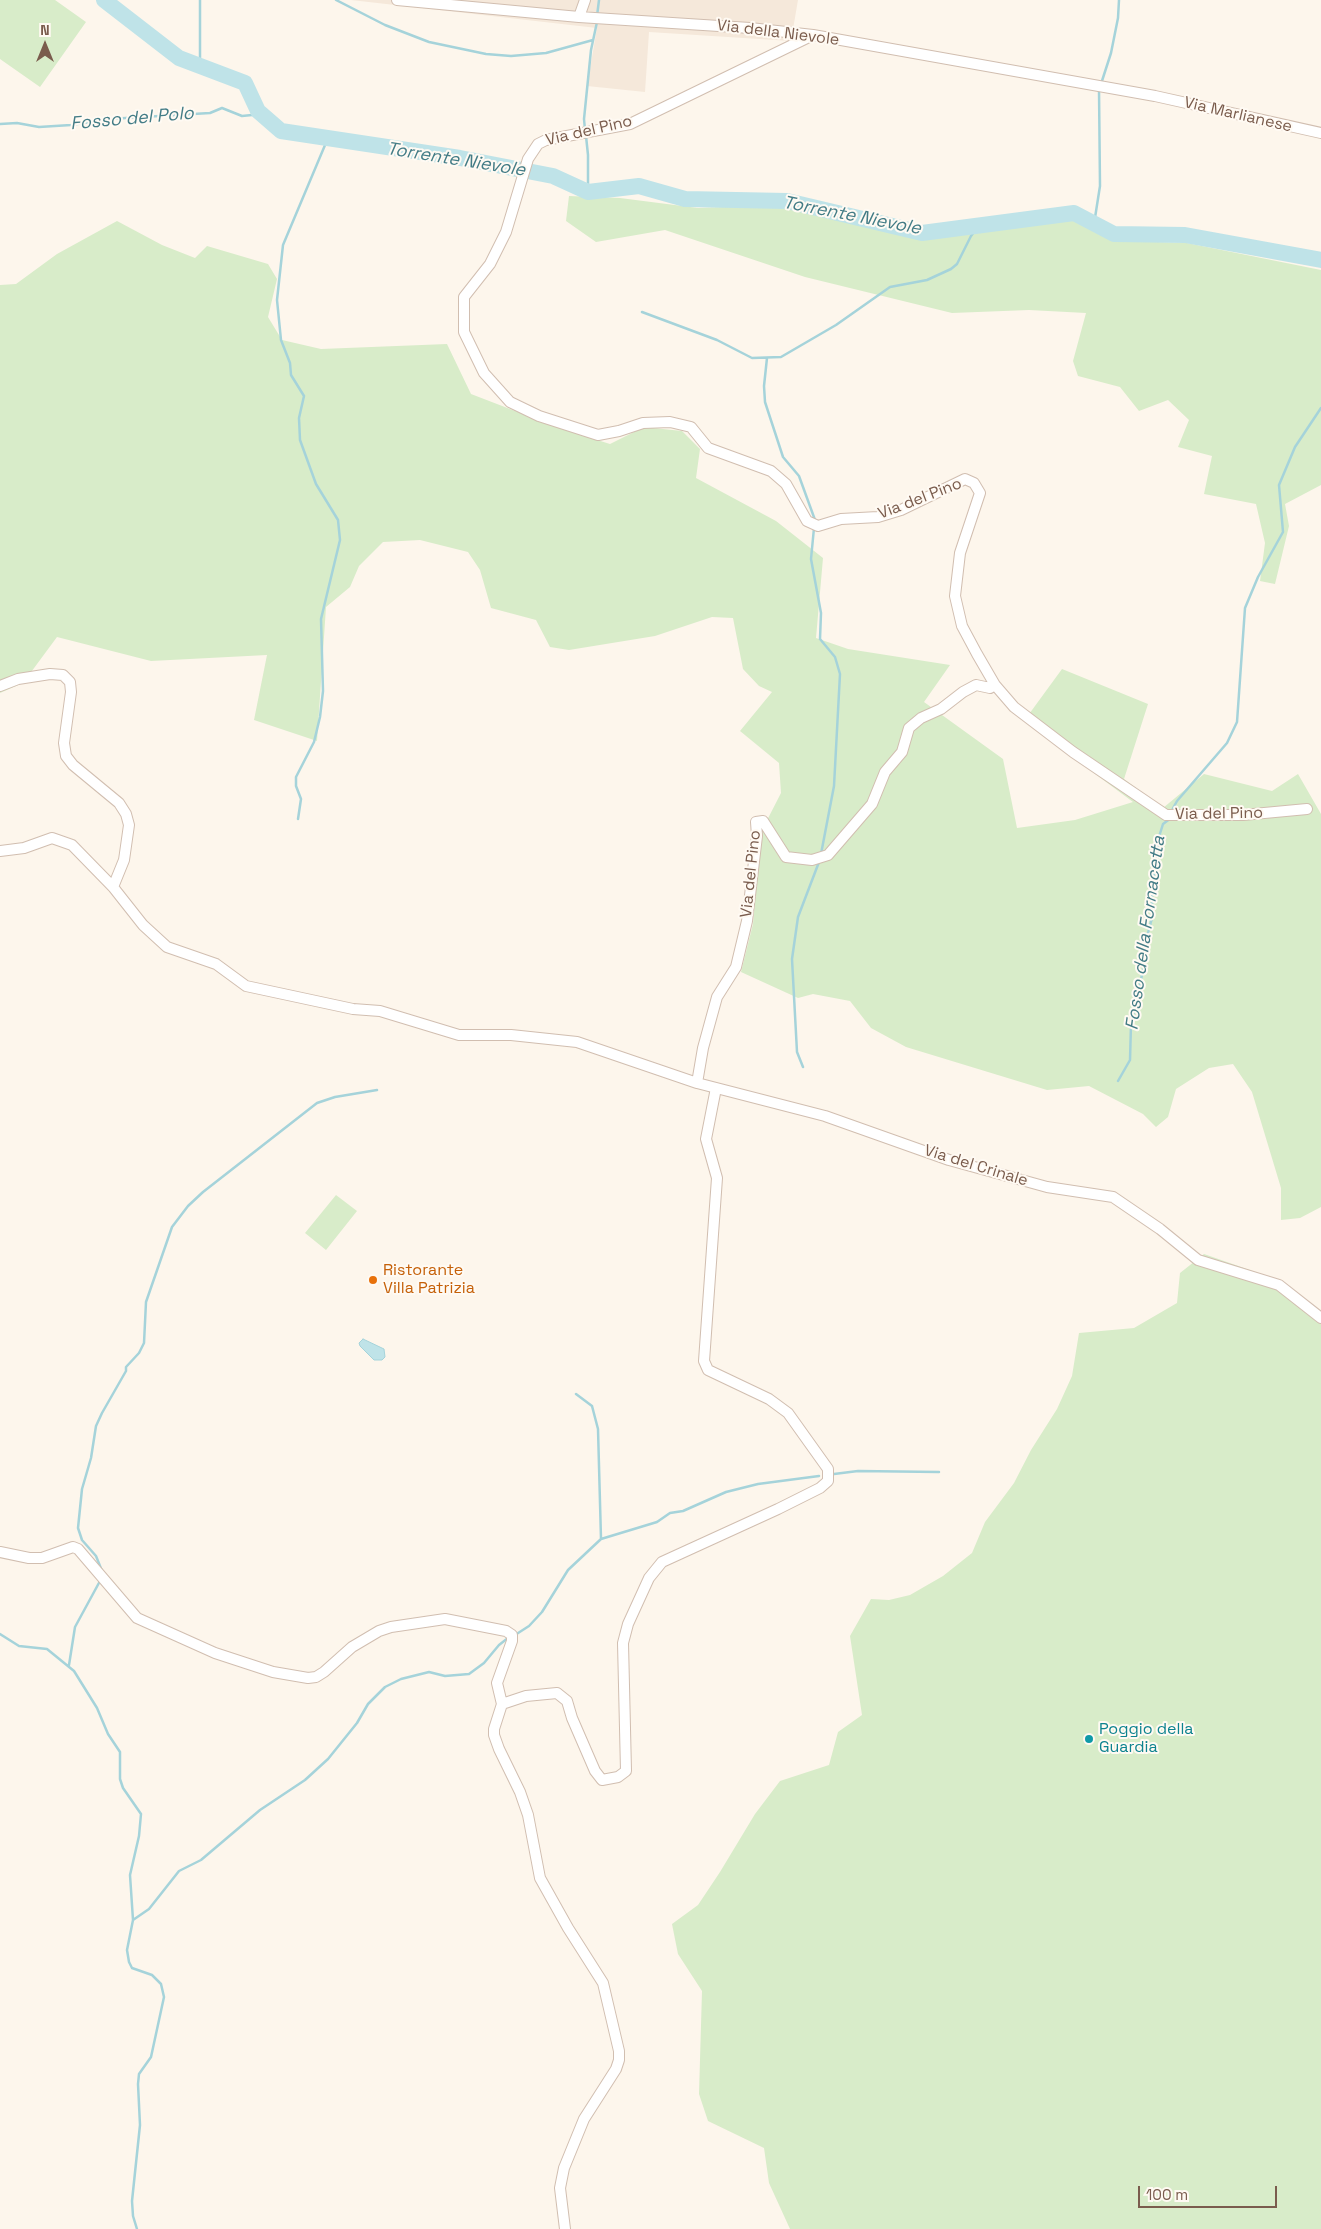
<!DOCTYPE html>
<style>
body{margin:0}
#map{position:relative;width:1321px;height:2229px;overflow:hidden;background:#fdf6ec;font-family:"Space Grotesk",sans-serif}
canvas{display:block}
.north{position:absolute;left:20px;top:20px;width:50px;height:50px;-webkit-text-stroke:4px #fffaf3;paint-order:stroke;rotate:0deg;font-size:14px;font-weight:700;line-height:20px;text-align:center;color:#7a5c4d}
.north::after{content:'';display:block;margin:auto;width:18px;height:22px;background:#7a5c4d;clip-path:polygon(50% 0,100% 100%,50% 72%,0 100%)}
.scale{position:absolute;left:1138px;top:2186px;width:139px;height:22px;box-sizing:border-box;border:2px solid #7a5c4d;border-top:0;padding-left:6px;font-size:15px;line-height:18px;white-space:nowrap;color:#7a5c4d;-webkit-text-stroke:4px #fffaf3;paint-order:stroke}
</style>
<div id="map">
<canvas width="1321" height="2229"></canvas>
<div class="north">N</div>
<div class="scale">100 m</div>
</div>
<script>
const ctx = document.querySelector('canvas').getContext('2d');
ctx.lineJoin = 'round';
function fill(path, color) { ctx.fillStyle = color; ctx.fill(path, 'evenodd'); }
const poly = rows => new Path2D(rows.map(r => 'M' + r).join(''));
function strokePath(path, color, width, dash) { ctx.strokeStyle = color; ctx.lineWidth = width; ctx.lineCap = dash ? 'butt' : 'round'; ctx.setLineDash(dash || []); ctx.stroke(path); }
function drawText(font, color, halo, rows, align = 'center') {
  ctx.font = font + ' "Space Grotesk",sans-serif'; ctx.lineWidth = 4; ctx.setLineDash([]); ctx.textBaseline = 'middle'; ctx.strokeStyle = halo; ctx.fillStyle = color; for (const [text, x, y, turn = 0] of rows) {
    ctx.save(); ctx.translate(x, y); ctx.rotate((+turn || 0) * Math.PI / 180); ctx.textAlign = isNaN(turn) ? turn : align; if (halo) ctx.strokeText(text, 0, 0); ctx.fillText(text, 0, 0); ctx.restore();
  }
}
const residential = poly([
 [351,0,798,0,791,41,649,32,645,92,587,86,597,28]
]);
const green = poly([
 [0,0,55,0,86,22,40,87,0,59],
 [569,196,620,198,698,208,771,205,913,238,1069,219,1128,241,1187,243,1321,270,1321,485,1285,504,1289,526,1275,584,1260,581,1265,543,1256,504,1204,494,1212,456,1178,447,1189,420,1168,400,1139,411,1120,387,1078,376,1073,361,1086,313,1029,310,952,313,805,277,665,230,596,242,566,221],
 [117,221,162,245,195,258,207,246,268,264,277,279,268,317,282,340,321,349,447,344,471,394,562,429,610,444,644,427,682,431,700,449,696,478,776,521,823,558,816,638,848,649,950,665,924,702,1003,759,1017,828,1075,820,1133,802,1024,721,1062,669,1148,704,1124,779,1163,808,1204,774,1272,791,1298,774,1321,814,1321,1207,1300,1218,1281,1220,1281,1188,1252,1092,1233,1064,1209,1068,1176,1089,1168,1117,1156,1127,1143,1114,1089,1086,1047,1090,906,1047,871,1028,850,1001,813,994,798,998,741,972,753,924,761,832,781,793,779,763,740,731,772,692,759,686,743,669,733,618,712,617,655,636,569,650,550,647,536,620,491,608,480,570,468,552,420,540,383,542,359,566,350,587,326,607,317,741,254,720,267,655,151,661,57,637,23,683,0,693,0,285,16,284,57,254],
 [336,1195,357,1211,326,1250,305,1233],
 [1204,1254,1284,1282,1321,1313,1321,2229,790,2229,769,2183,764,2148,708,2121,699,2094,702,1991,678,1954,672,1924,698,1905,720,1872,755,1814,780,1781,829,1765,838,1732,862,1715,850,1636,871,1599,889,1600,910,1595,943,1576,972,1553,985,1522,1014,1483,1031,1450,1057,1409,1072,1376,1079,1333,1134,1328,1177,1303,1180,1273]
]);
const water = poly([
 [363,1339,384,1349,385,1357,382,1360,374,1360,360,1346,359,1343,363,1339]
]);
const stream = poly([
 [200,0,200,66],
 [336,0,385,25,429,42,486,54,511,56,546,53,593,40],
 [597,16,599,0],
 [1101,84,1111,53,1118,18,1119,0],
 [0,124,17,123,39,127,71,125,109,119,210,113,222,108,242,116,262,114],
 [585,130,584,119,591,50,597,22],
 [586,136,588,155,588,192],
 [1094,224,1100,186,1099,89],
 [642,312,717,340,752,358,781,357,836,325,890,287,927,280,951,269,957,264,971,236,979,225],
 [767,358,764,386,765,402,783,457,799,476,815,520],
 [814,528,811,559,821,613,820,639,835,657,840,674,834,786,821,854],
 [1171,812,1177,801,1227,743,1237,722,1245,608,1258,577,1283,532,1279,485,1295,447,1321,408],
 [298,819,301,799,296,786,296,777,314,742,320,717,323,691,321,619,340,540,338,520,316,484,300,440,299,418,304,396,291,375,290,363,281,340,277,300,283,245,328,138],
 [803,1067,797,1052,792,959,798,917,819,862],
 [1118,1081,1130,1060,1131,1024,1146,957,1148,933,1152,918,1152,892,1158,840,1163,824,1171,818],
 [576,1394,592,1406,598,1429,601,1539],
 [834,1474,858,1471,939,1472],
 [102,1571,96,1556,82,1540,78,1528,82,1489,91,1458,96,1426,102,1413,126,1371,126,1367,139,1353,144,1343,146,1302,172,1227,188,1206,203,1192,317,1103,335,1097,377,1090],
 [0,1634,19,1646,47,1649,74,1671,97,1708,108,1734,120,1752,120,1779,123,1788,141,1814,139,1836,130,1875,133,1920,127,1950,129,1962,132,1968,152,1975,161,1984,164,1997,151,2057,139,2074,138,2084,140,2125,132,2201,133,2216,137,2229],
 [515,1635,529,1626,542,1612,568,1570,601,1539,657,1522,670,1513,683,1511,726,1492,758,1484,819,1476],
 [69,1665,75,1627,100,1581],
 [133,1920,149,1909,179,1871,201,1860,260,1810,305,1780,328,1759,357,1723,368,1704,385,1687,401,1679,429,1672,445,1676,469,1674,484,1663,499,1645,508,1638]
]);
const river = poly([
 [104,0,179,58,245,83,258,111,281,131,460,158,553,176,588,192,639,186,685,199,787,201,922,233,1074,213,1114,234,1185,235,1321,260]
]);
const minor = poly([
 [397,0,579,17,750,28,813,35,1155,96,1321,133],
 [579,17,585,0],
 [813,35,630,124,546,140,538,144,528,159,506,232,490,264,464,297,464,332,484,373,510,402,539,416,598,435,619,431,643,423,670,422,691,427,708,448,771,471,786,484,807,521,818,526,841,519,878,517,901,510,965,479,974,483,980,493,960,553,955,596,962,626,977,654,995,685,1014,707,1073,752,1166,815,1243,815,1307,809],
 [0,686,18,679,50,674,63,675,70,682,71,692,64,743,66,756,73,765,119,803,126,814,129,825,124,860,113,887],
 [0,851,24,848,52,838,72,845,113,887,143,925,167,947,216,964,246,986,353,1009,380,1011,459,1035,511,1035,577,1042,697,1083,825,1116,949,1160,1047,1187,1113,1197,1160,1229,1198,1260,1279,1285,1321,1318],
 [697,1083,703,1048,717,997,736,967,747,921,757,836,756,822,763,821,786,857,812,860,828,855,872,804,885,772,902,752,909,728,921,718,941,709,963,692,976,685,990,688,995,685],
 [0,1552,29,1558,42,1558,73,1547,78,1549,137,1618,215,1653,273,1672,308,1678,316,1677,324,1672,352,1647,379,1631,391,1627,445,1619,506,1631,512,1635,512,1641,497,1683,502,1704],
 [565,2229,560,2188,564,2168,584,2119,616,2069,619,2060,619,2051,603,1983,568,1928,540,1878,528,1815,520,1792,499,1749,494,1735,494,1729,502,1704,526,1696,557,1693,567,1701,572,1718,595,1771,602,1780,618,1777,626,1771,623,1643,628,1624,649,1578,662,1562,778,1509,820,1488,828,1481,828,1469,788,1413,769,1399,708,1370,704,1361,717,1178,706,1139,716,1088]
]);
const markers = [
 [373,1280,5,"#e8710a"],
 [1089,1739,5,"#0f9aa8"]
];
const streetNames = [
 ["Via della Nievole",778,33,7],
 ["Via Marlianese",1238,115,13],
 ["Via del Pino",589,131,-13],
 ["Via del Pino",920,499,-21],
 ["Via del Pino",1219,814,-1],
 ["Via del Pino",751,874,-84],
 ["Via del Crinale",976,1166,17]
];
const foodNames = [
 ["Ristorante",383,1271],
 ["Villa Patrizia",383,1289]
];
const cultureNames = [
 ["Poggio della",1099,1730],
 ["Guardia",1099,1748]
];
const waterNames = [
 ["Fosso del Polo",132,119,-5],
 ["Torrente Nievole",456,160,9],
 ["Torrente Nievole",852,216,11],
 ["Fosso della Fornacetta",1146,933,-82]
];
fill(residential, '#f5e8da');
fill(green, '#d8ecc9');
fill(water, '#bfe3e8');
strokePath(water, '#a5d3da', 1);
strokePath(stream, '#a5d3da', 2.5);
strokePath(river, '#bfe3e8', 16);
strokePath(minor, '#d1beb0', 12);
strokePath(minor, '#fff', 10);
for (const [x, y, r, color] of markers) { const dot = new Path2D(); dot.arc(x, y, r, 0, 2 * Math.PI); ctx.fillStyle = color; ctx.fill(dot); strokePath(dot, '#fffaf3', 2); }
drawText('16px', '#7a5c4d', '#fffaf3', streetNames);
drawText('16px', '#c56008', '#fffaf3', foodNames, 'left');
drawText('16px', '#0d838f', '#fffaf3', cultureNames, 'left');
drawText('italic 18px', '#437c86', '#fffaf3', waterNames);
</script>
